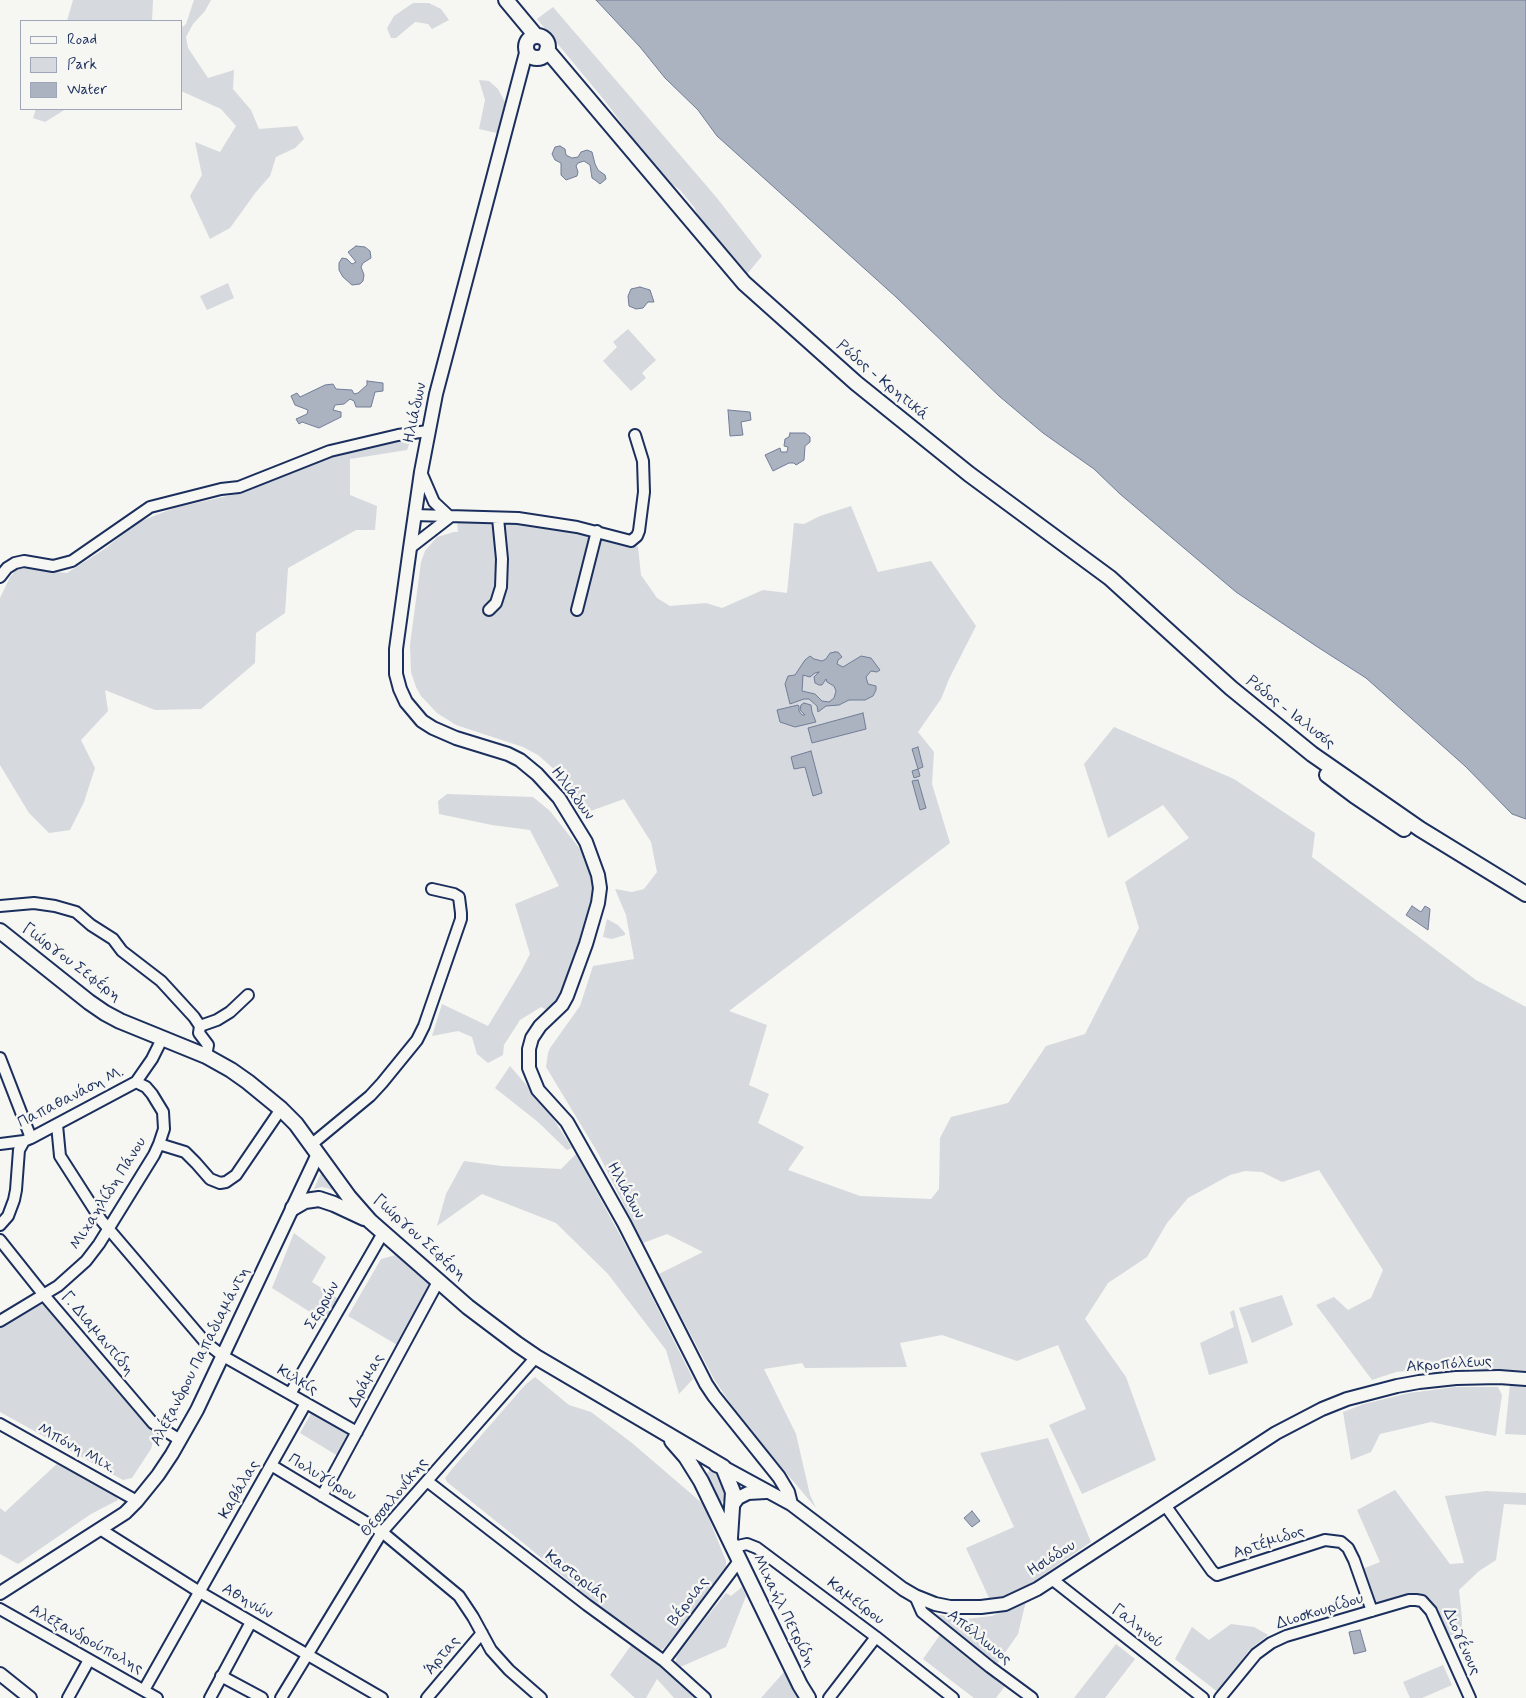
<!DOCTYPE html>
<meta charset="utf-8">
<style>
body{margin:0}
#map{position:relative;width:1526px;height:1698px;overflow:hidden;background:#f6f6f2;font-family:Mynerve,sans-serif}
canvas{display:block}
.legend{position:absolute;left:20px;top:20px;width:162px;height:90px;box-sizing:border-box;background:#f6f6f2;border:1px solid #9ea6b7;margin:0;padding:6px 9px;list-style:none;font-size:15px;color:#1b2f5e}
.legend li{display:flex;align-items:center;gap:10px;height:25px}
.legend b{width:25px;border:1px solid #9ea6b7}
</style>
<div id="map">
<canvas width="1526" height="1698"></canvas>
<ul class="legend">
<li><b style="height:6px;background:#f6f6f2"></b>Road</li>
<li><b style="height:14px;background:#d6d9dd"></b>Park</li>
<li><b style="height:14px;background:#abb2c0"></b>Water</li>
</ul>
</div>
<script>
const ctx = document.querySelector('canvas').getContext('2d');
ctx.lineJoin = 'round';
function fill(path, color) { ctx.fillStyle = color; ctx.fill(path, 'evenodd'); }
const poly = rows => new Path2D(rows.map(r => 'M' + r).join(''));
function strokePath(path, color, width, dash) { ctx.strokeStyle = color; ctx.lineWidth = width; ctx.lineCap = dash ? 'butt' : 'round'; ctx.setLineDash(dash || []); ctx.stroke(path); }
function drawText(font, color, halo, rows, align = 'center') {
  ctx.font = font + ' Mynerve,sans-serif'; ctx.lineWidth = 5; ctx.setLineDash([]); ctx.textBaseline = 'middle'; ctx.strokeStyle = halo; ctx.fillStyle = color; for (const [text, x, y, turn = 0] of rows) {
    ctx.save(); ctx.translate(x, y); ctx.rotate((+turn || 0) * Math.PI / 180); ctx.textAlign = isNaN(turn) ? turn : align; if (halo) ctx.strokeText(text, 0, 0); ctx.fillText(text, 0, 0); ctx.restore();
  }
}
const green = poly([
 [73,0,153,0,152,21,67,21],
 [194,0,211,0,205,11,193,24,186,37,188,48,208,78,234,70,233,89,251,110,259,129,297,126,304,139,295,148,276,157,270,176,256,192,230,228,210,239,190,196,202,175,195,142,220,152,236,126,221,109,181,91,181,28,186,24],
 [413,3,429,3,441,9,449,20,432,29,428,24,415,22,396,38,391,38,387,28,394,16],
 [553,7,717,198,762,256,747,274,704,227,694,207,680,190,661,176,605,101,537,19],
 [479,80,489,81,498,89,505,102,497,133,479,129,485,100],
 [36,109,66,109,45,122,33,118],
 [228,283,234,298,207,310,200,296],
 [628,329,656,360,642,373,646,378,631,391,603,361,617,347,613,342],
 [414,431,407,450,350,459,350,495,377,506,375,530,356,530,288,568,285,613,256,633,255,663,201,709,155,710,105,690,108,711,81,740,95,768,84,802,70,830,49,833,29,813,0,765,0,598,10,577,18,568,67,573,106,548,136,523,174,508,236,494,327,453],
 [851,506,878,572,931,561,976,626,949,679,941,699,918,732,934,752,932,784,950,843,729,1011,767,1025,749,1085,769,1094,758,1123,804,1147,788,1170,860,1196,931,1199,939,1189,940,1138,951,1117,1008,1103,1046,1046,1085,1034,1139,928,1125,882,1189,838,1163,805,1108,838,1084,764,1114,727,1234,779,1315,833,1312,857,1476,980,1526,1007,1526,1374,1477,1368,1439,1368,1396,1372,1372,1380,1316,1305,1334,1297,1348,1310,1371,1298,1383,1270,1319,1170,1282,1182,1262,1172,1245,1171,1230,1175,1188,1198,1167,1223,1147,1257,1108,1283,1085,1319,1126,1377,1156,1460,1082,1494,1049,1425,1086,1409,1058,1345,1017,1361,942,1335,900,1343,907,1367,805,1368,802,1363,764,1369,796,1434,810,1495,816,1508,742,1421,714,1379,659,1274,703,1252,667,1234,643,1243,598,1153,546,1067,548,1053,550,1048,580,1006,593,966,634,959,626,915,615,889,632,892,644,889,657,872,651,842,624,799,585,813,574,792,555,770,538,755,523,747,456,725,437,713,421,696,416,687,411,672,410,645,421,562,425,551,437,537,454,532,458,532,457,522,507,522,590,532,638,547,641,575,657,598,670,606,706,603,722,608,763,590,787,593,794,523,804,524,820,516],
 [447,794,533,797,550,811,580,849,587,861,591,874,593,884,591,906,568,974,566,992,549,1011,541,1007,520,1020,504,1045,503,1055,488,1063,477,1054,472,1037,458,1031,432,1036,442,1004,488,1026,520,973,530,954,515,904,559,886,530,830,492,825,439,814,438,801],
 [607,919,618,925,625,933,625,935,612,939,603,937],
 [510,1066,547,1109,572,1148,567,1150,538,1122,495,1088],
 [576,1154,634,1261,693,1379,679,1394,666,1350,608,1274,556,1223,482,1194,437,1226,446,1194,464,1161,501,1166,561,1169],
 [323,1173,326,1173,347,1198,330,1189,322,1187,314,1189,320,1175],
 [294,1233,326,1257,312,1282,340,1300,326,1322,272,1288],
 [399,1254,434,1282,399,1346,348,1316,381,1259],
 [1282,1295,1293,1325,1252,1343,1239,1308],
 [47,1301,156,1430,151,1449,132,1478,123,1480,0,1412,0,1328],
 [1234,1310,1248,1363,1209,1375,1200,1343,1234,1327,1230,1312],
 [535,1377,569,1405,591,1412,632,1443,703,1504,726,1561,726,1575,663,1649,657,1649,620,1624,527,1546,447,1482,445,1478,452,1469,525,1385],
 [1510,1384,1526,1385,1526,1435,1505,1434],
 [1455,1387,1498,1387,1502,1395,1496,1436,1431,1422,1380,1434,1371,1452,1351,1460,1343,1412,1364,1404,1409,1393],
 [313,1410,351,1433,338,1456,300,1433],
 [1048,1438,1091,1542,1036,1580,1018,1591,1002,1598,990,1600,966,1548,1014,1527,980,1453],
 [60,1461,112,1488,118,1500,91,1514,18,1564,0,1554,0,1508,5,1512],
 [711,1469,717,1469,727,1495,726,1499,722,1502,718,1502,705,1475],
 [1395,1490,1450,1564,1464,1563,1445,1496,1486,1491,1526,1493,1526,1505,1504,1504,1496,1560,1479,1571,1459,1590,1462,1618,1462,1629,1450,1636,1446,1632,1441,1618,1435,1606,1427,1600,1409,1596,1371,1605,1360,1570,1380,1562,1357,1510],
 [742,1587,746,1596,726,1647,678,1668,675,1665,677,1654,726,1593,731,1596],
 [1026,1601,1018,1634,997,1664,927,1613,966,1619,992,1616],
 [1231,1624,1254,1627,1268,1635,1249,1650,1219,1693,1175,1659,1192,1627,1209,1640],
 [942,1632,1008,1682,996,1698,974,1698,923,1659],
 [632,1644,682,1682,697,1698,674,1698,657,1679,646,1698,635,1698,610,1675],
 [1116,1644,1135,1659,1105,1698,1074,1698],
 [1443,1665,1452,1685,1422,1698,1410,1698,1403,1682],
 [784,1672,798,1698,761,1698]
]);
const water = poly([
 [596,0,1526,0,1526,819,1512,814,1465,766,1366,678,1316,646,1236,592,1120,494,1094,469,1043,433,999,396,896,297,717,136,698,110,665,78,640,47,596,0],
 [560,146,565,149,566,155,572,158,578,157,581,152,587,150,592,152,595,164,598,170,605,175,606,179,600,184,595,180,592,178,590,165,584,161,578,163,576,166,578,172,577,176,566,180,561,175,561,163,555,160,552,154,555,147,560,146],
 [356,246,365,247,370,251,371,258,363,263,361,267,364,275,363,281,360,284,352,285,343,277,339,270,339,263,342,258,347,259,352,264,356,262,348,252,356,246],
 [640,287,650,290,654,302,648,302,643,308,636,309,629,306,628,296,631,289,640,287],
 [367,381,383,383,383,391,375,392,371,407,356,407,354,401,350,399,344,404,335,405,333,410,341,412,341,417,319,428,302,422,299,424,296,419,307,414,308,410,295,405,291,396,297,393,300,397,325,385,333,384,336,389,352,390,354,394,358,393,367,385,367,381],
 [728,410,750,412,751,420,741,422,743,435,730,436,728,410],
 [790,433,805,433,810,437,810,442,805,446,804,460,796,465,794,463,789,463,773,471,765,455,780,448,781,452,787,452,788,447,784,446,785,439,789,437,790,433],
 [835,652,838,652,842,657,838,660,837,664,843,667,861,656,871,658,880,670,877,672,871,671,866,677,868,684,876,686,876,690,873,696,865,700,849,700,839,705,826,706,818,712,817,706,809,699,804,699,790,704,785,684,788,676,795,675,805,660,810,656,814,659,822,661,826,659,830,653,835,652],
 [819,672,814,677,815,683,819,685,822,685,826,679,827,682,834,686,836,691,834,698,829,702,822,701,815,694,802,691,803,675,810,677,815,673,819,672],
 [804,703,811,705,812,712,816,722,795,727,780,722,777,710,798,705,799,706,799,711,802,715,805,715,800,710,801,705,804,703],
 [863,713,866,729,812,743,808,728,863,713],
 [918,747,923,767,918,769,920,776,914,778,912,771,918,769,912,749,918,747],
 [811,751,822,793,813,796,805,767,794,769,791,757,811,751],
 [918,780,926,808,920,810,912,781,918,780],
 [1412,906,1421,912,1425,906,1430,909,1428,930,1406,915,1412,906],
 [972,1511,980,1521,972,1527,964,1518,972,1511],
 [1360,1630,1366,1651,1354,1654,1349,1632,1360,1630]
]);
const minor = poly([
 [421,472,434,502,450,517],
 [414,515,518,518,577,527,631,541,637,536,639,531,644,492,643,461,635,435],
 [410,548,450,517],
 [0,577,7,568,15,563,24,561,53,566,72,561,150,507,221,489,239,487,330,451,398,435,428,431],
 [489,610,496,603,501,587,502,559,498,518],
 [577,610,597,531],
 [0,906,34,903,55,906,76,912,91,925,113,939,122,951,161,981,194,1017,200,1026],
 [206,1056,208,1045,199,1033,200,1026,217,1020,230,1012,248,995],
 [0,1058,31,1138],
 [57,1125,60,1156,101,1220,205,1342,223,1356,357,1432],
 [0,1144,24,1141,31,1138,136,1082,152,1059,162,1039],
 [159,1144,185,1152,196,1163,210,1179,220,1183,226,1182,236,1175,281,1109],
 [312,1144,370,1096,382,1083,417,1040,424,1026,461,919,461,913,459,897,454,894,432,889],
 [0,1225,8,1216,14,1200,16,1190,19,1150,24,1141],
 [0,1240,43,1294,153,1423,180,1440],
 [0,1321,58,1286,86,1261,99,1244,154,1155,159,1144,164,1129,163,1112,152,1094,146,1087,136,1082],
 [290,1394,383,1233],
 [0,1424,137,1501],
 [271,1465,382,1532,459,1596,473,1617,491,1650,509,1670,541,1698],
 [427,1481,587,1605,664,1661,705,1698],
 [322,1496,439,1280],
 [1165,1505,1212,1571,1217,1575,1325,1540,1341,1542,1348,1548,1354,1560,1372,1611],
 [100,1529,198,1591,382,1698],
 [733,1547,747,1544,757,1548,876,1637,953,1698],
 [1053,1580,1203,1698],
 [915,1596,922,1612,990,1667,1032,1698],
 [0,1609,157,1698],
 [664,1661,739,1561],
 [221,1676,262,1698],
 [144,1690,306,1403],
 [68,1698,89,1660],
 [210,1698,251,1622],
 [281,1698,382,1532,536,1357],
 [427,1698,482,1633],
 [829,1698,876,1637],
 [1220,1698,1256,1654,1271,1643,1286,1636,1409,1600,1416,1600,1422,1601,1431,1611,1470,1698]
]);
const tertiary = poly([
 [527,49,436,394,421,472,410,548,396,649,396,674,400,689,406,702,422,721,433,728,456,738,508,754,520,760,537,774,559,798,586,842,598,875,600,888,598,903,586,944,567,996,562,1005,540,1026,532,1038,529,1049,529,1068,538,1090,567,1122,624,1223,706,1384,714,1396,779,1477,788,1492,791,1504],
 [723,1467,791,1504,903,1589,915,1596,935,1604,950,1607,981,1607,1005,1604,1037,1589,1276,1433,1322,1409,1347,1399,1397,1386,1419,1382,1456,1378,1499,1377,1526,1379],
 [733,1505,738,1498,748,1493,766,1492],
 [0,1593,125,1513,137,1501,158,1475,172,1454,197,1410,318,1154],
 [0,1674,30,1698]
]);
const secondary = poly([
 [506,0,536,36],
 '526 47a11 11 0 1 1 22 0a11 11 0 1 1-22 0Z',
 [547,50,744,283,856,383,969,474,1110,578,1231,688,1312,754,1420,829,1526,894],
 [1327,775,1355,796,1404,829],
 [0,931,89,1002,105,1013,120,1021,206,1056,231,1070,248,1082,281,1109,296,1124,349,1197,370,1221,468,1307,517,1344,536,1357,723,1467],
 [293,1208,305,1201,319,1199,334,1204,364,1218],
 [672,1441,686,1457,701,1481,800,1685,808,1698],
 [716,1464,723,1467,733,1492,730,1538]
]);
const streetNames = [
 ["Ρόδος - Κρητικά",882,381,40],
 ["Ηλιάδων",416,413,-78],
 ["Ρόδος - Ιαλυσός",1290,713,38],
 ["Ηλιάδων",572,794,53],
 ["Γιώργου Σεφέρη",71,963,37],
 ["Παπαθανάση Μ.",71,1098,-27],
 ["Ηλιάδων",625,1191,61],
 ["Μιχαηλίδη Πάνου",109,1194,-58],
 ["Γιώργου Σεφέρη",419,1238,42],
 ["Σερρών",323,1306,-60],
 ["Γ. Διαμαντίδη",97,1334,50],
 ["Αλέξανδρου Παπαδιαμάντη",201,1357,-63],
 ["Ακροπόλεως",1449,1365,-4],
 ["Κιλκίς",297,1381,30],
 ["Δράμας",367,1381,-62],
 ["Μπόνη Μιχ.",76,1449,29],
 ["Πολυγύρου",322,1478,31],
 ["Καβάλας",240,1490,-60],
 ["Θεσσαλονίκης",395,1498,-51],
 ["Αρτέμιδος",1269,1543,-18],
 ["Ησιόδου",1052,1559,-33],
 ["Καστοριάς",576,1577,37],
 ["Αθηνών",247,1602,30],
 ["Βέροιας",689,1602,-53],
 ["Καμείρου",855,1602,37],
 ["Μιχαήλ Πετρίδη",783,1611,64],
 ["Διοσκουρίδου",1320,1612,-17],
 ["Γαληνού",1137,1627,38],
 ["Απόλλωνος",979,1638,39],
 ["Αλεξανδρούπολης",86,1640,29],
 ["Διογένους",1461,1642,66],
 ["Άρτας",443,1656,-50]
];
fill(green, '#d6d9dd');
fill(water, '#abb2c0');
strokePath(water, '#717e99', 1);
strokePath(minor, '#1b2f5e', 14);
strokePath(tertiary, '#1b2f5e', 16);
strokePath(secondary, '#1b2f5e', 18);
strokePath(minor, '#f6f6f2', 10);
strokePath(tertiary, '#f6f6f2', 12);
strokePath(secondary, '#f6f6f2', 14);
drawText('16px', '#1b2f5e', '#f6f6f2', streetNames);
</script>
